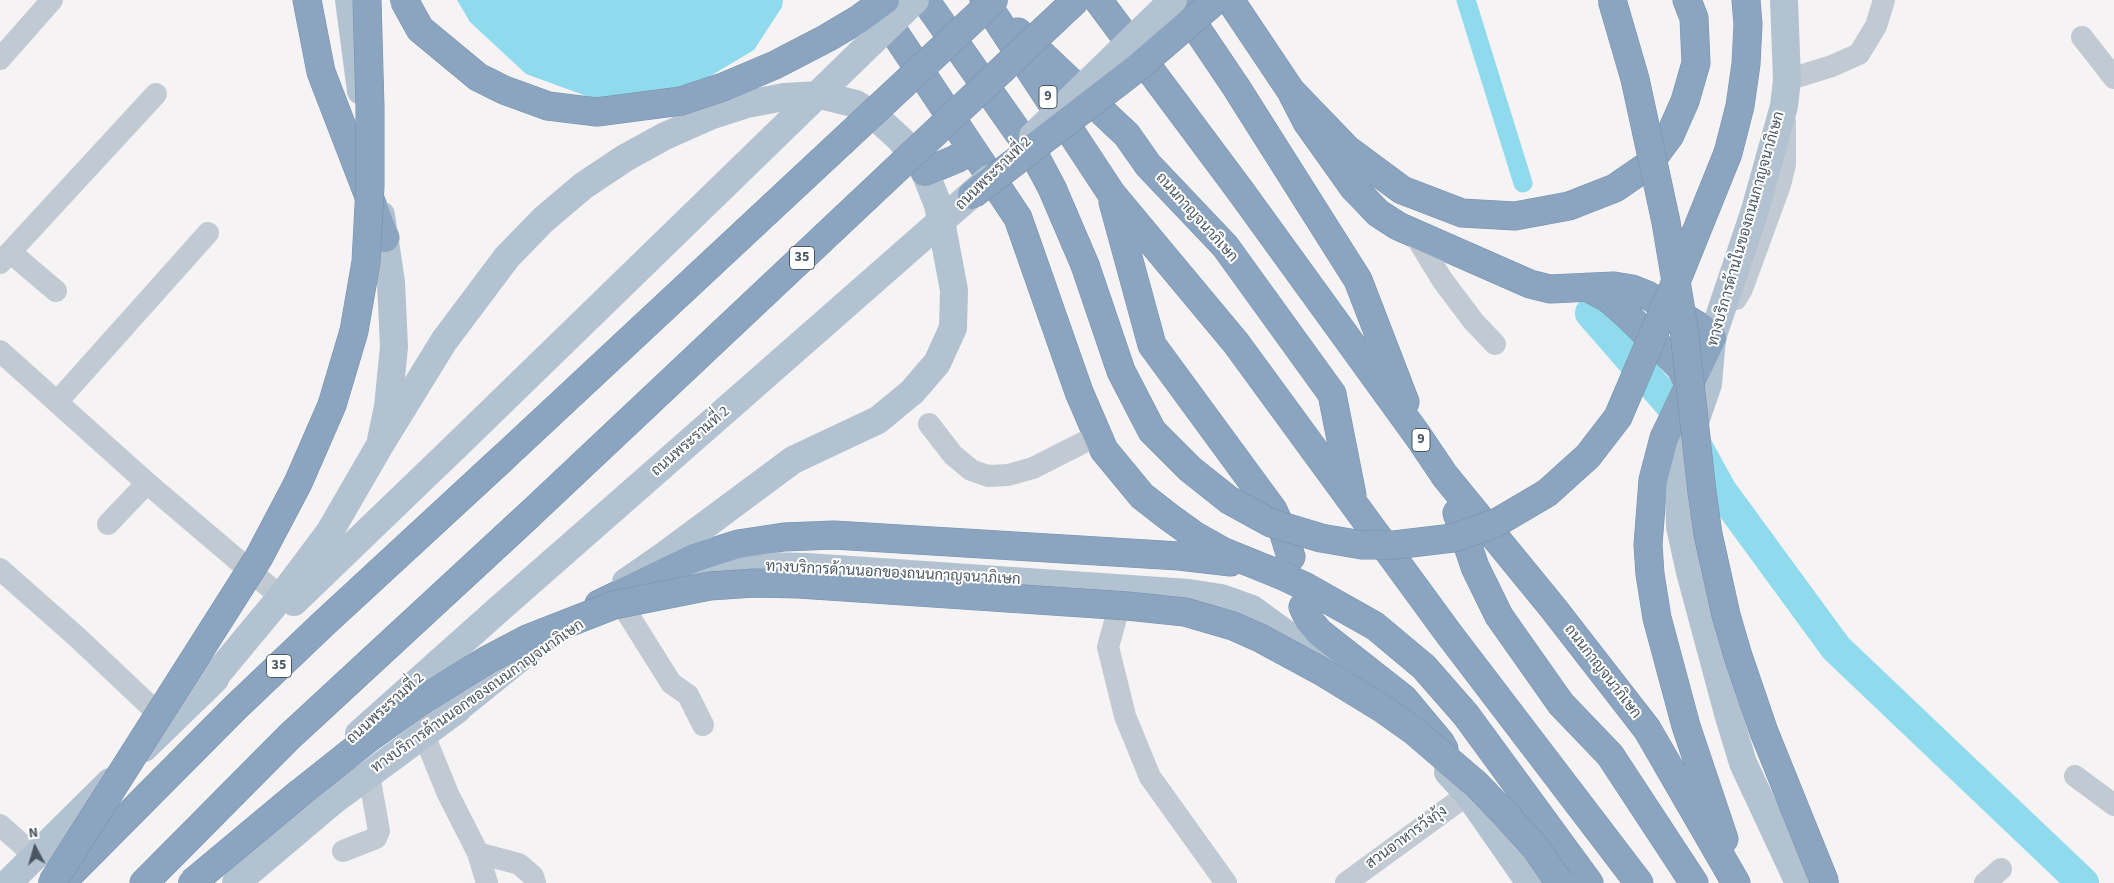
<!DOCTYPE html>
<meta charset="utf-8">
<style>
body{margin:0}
#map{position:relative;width:2114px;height:883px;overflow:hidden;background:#f5f3f3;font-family:"Source Sans 3",sans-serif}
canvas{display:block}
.north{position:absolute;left:10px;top:823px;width:50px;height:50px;-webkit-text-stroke:4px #fff;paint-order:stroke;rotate:354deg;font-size:14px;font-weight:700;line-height:20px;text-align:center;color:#4a5661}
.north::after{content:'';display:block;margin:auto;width:18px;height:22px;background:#4a5661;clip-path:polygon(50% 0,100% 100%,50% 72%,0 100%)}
</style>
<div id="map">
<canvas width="2114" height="883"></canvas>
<div class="north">N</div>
</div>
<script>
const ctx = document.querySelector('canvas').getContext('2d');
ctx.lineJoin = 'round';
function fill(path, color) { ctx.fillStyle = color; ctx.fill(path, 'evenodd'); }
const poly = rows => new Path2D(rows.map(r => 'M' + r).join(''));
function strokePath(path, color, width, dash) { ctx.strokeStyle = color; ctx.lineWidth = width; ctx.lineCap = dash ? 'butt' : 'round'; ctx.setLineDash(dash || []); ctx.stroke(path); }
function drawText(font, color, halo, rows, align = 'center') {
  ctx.font = font + ' "Source Sans 3",Sarabun,sans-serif'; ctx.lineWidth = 4; ctx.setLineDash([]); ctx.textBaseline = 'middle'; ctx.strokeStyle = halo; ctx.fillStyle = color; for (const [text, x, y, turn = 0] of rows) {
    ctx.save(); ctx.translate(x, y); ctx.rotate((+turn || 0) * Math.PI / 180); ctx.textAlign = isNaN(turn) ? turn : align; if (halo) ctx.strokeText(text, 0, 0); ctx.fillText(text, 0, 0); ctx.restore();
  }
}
const water = poly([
 [457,0,783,0,782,7,754,50,702,81,643,98,592,98,526,74,470,22]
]);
const canal = poly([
 [1466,0,1523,183]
]);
const river = poly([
 [1591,313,1678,413,1721,491,1836,648,2083,883]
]);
const minor = poly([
 [2082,37,2114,78],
 [0,59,52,0],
 [1787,80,1832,66,1859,54,1876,26,1884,0],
 [1413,232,1443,281,1474,322,1495,344],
 [10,252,56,291],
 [0,263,156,94],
 [1736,299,1742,289,1780,185,1785,164,1785,122],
 [0,351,147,483,281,597],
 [57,402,208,233],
 [929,424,953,455,971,470,988,476,1008,475,1033,468,1098,435],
 [108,524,147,483],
 [0,569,77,637,169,724],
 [1124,589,1108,647,1125,716,1150,777,1226,883],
 [621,603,671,683,688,695,703,725],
 [424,735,448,794,478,853,487,883],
 [2075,776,2114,805],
 [0,825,35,856],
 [343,851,376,838,379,831,369,775],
 [478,853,519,864,533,876,535,883],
 [1346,883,1468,794],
 [1985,883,2001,869]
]);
const major = poly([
 [349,0,361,91],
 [1784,0,1787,80,1784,106,1755,210,1712,338,1708,384,1685,451,1679,483,1680,527,1690,572,1729,717,1743,763,1799,883],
 [380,445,444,341,507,257,543,220,583,186,625,158,665,136,710,116,747,104,784,97,820,95,856,104,877,118,901,140,925,172,938,205,954,290,953,328,937,363,912,392,878,420,793,460,665,555,626,582],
 [663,586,685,577,724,568,764,566,807,567,1189,593,1221,598,1252,609,1333,668],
 [294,602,455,447],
 [203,691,281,597,329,533,380,445,388,407,394,347,391,282,381,215],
 [443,720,547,636],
 [359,734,498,610],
 [144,748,215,679],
 [1448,772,1468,794,1530,883],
 [8,883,110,782],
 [236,883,333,801,458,709]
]);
const highway = poly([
 [307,0,321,72,385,238],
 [925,0,1036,158,1052,188,1085,265],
 [984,0,1111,193,1236,343,1449,634,1639,883],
 [1098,0,1239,189,1418,436,1445,476,1553,608,1647,729,1736,883],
 [1230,0,1291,91,1348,150,1402,190,1462,213,1515,216,1569,206,1615,188,1647,166,1670,135,1685,101,1696,63,1694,18,1687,0],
 [1178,1,1236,87,1358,280,1405,402],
 [876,5,1018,218,1079,392,1104,450,1142,496,1169,517,1194,535,1224,552,1281,575],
 [1018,32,1127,135,1148,165,1225,246,1332,394,1352,495],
 [1291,91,1307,122,1354,188,1378,213,1398,226,1530,284,1550,289,1614,286,1632,289,1647,295,1703,329,1712,338,1664,438,1653,480,1648,545,1650,574,1657,618,1686,726,1724,839],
 [1728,153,1740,106,1746,64,1748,24,1746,0],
 [925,172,956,159,972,150],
 [1113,202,1152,345,1273,510,1284,534,1291,557],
 [1587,287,1609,299,1625,313,1680,367,1690,385],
 [1457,513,1475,567,1499,616,1561,704,1610,755,1694,883],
 [1304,586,1375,626,1424,667,1466,715,1589,883],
 [599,604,694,558,738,544,784,537,834,535,1179,556,1231,562],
 [1303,607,1309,620,1320,633,1404,699,1440,742,1444,749],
 [61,883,235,708,321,626,504,457],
 [144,883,289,737,528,516]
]);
const majorBridge = poly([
 [1033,136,1173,0],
 [455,447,915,0],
 [498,610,989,179]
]);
const highwayBridge = poly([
 [404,0,420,29,478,77,504,90,548,106,597,112,681,101,723,87,775,65,827,38,859,19,885,0],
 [1612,0,1635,79,1666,222,1684,329,1702,492,1708,534,1726,615,1738,656,1764,732,1825,883],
 [972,195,1137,68,1216,0],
 [1085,265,1121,371,1152,431,1190,469,1229,500,1271,523,1321,538,1362,545,1394,545,1453,538,1496,523,1547,493,1588,456,1618,417,1680,272,1728,153],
 [504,457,994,0],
 [528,516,1076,0],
 [1281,575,1304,586],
 [52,883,259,557,298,483,332,405,354,331,366,262,370,186,370,107,367,0],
 [192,883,301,792,369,738,424,699,487,660,527,639,614,605,710,586,754,583,799,584,1127,606,1185,612,1233,626,1260,638,1321,671,1383,709,1414,731,1476,784,1506,815,1535,847,1560,883]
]);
const shields = [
 [1048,97,18],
 [802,258,25],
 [1421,440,18],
 [279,666,25]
];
const shieldNames = [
 ["9",1048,97],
 ["35",802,258],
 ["9",1421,440],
 ["35",279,666]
];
const streetNames = [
 ["ถนนพระรามที่ 2",994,174,-44],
 ["ถนนกาญจนาภิเษก",1196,218,48],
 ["ทางบริการด้านในของถนนกาญจนาภิเษก",1747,229,-74],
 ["ถนนพระรามที่ 2",691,442,-41],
 ["ทางบริการด้านนอกของถนนกาญจนาภิเษก",893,574,3],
 ["ถนนกาญจนาภิเษก",1602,672,52],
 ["ทางบริการด้านนอกของถนนกาญจนาภิเษก",478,697,-35],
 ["ถนนพระรามที่ 2",386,709,-42],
 ["สวนอาหารวังกุ้ง",1407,838,-36]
];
fill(water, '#90daee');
strokePath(canal, '#90daee', 19);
strokePath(river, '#90daee', 32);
strokePath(highway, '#7690ad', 29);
strokePath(minor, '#c1cad2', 22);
strokePath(major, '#b3c2d1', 28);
strokePath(highway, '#8ba5c1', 28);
strokePath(highwayBridge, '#7690ad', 29, []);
strokePath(majorBridge, '#b3c2d1', 28);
strokePath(highwayBridge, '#8ba5c1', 28);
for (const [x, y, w] of shields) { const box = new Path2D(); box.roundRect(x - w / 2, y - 11.5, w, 23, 4); ctx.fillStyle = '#fff'; ctx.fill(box); strokePath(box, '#4a5661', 1); }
drawText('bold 14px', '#4a5661', null, shieldNames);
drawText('15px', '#4a5661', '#fff', streetNames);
</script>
